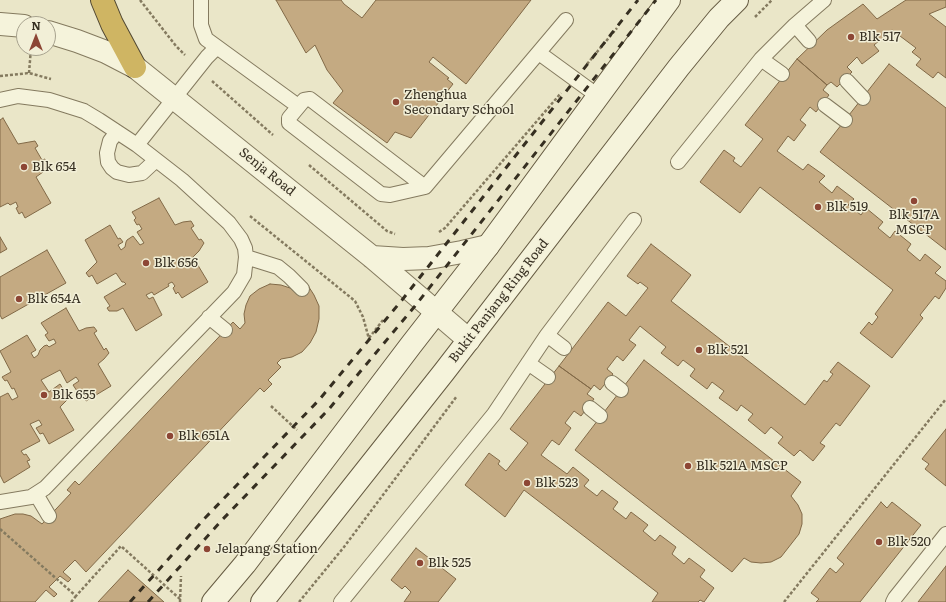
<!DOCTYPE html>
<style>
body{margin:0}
#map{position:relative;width:946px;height:602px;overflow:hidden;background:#eae6c8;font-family:Literata,serif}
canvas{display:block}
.north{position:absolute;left:16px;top:16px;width:40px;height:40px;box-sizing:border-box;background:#f2efd7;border:1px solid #a7a28e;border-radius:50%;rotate:0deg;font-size:11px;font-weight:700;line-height:16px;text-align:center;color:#362f21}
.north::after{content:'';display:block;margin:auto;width:14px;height:18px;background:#8d4635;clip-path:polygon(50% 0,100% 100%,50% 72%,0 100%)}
</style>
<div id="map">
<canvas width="946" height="602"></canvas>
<div class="north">N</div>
</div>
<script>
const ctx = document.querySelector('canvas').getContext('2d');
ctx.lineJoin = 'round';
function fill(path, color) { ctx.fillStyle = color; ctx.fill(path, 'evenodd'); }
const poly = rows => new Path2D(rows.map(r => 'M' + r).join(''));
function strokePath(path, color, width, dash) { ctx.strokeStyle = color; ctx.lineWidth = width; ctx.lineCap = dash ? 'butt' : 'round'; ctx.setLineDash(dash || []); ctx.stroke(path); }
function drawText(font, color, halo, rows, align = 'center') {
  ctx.font = font + ' Literata,serif'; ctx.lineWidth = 3; ctx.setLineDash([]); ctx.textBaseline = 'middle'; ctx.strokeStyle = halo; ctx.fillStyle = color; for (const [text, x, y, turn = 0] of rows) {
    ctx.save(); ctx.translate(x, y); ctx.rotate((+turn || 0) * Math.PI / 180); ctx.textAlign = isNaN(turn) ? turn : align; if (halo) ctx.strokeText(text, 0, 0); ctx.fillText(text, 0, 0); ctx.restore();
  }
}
const building = poly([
 [276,0,341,0,344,4,362,18,376,0,531,0,466,84,433,57,429,62,449,78,447,79,453,84,411,138,395,132,387,143,333,103,343,91,327,70,315,45,306,53,276,0],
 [906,0,946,0,946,7,929,14,946,27,946,78,938,72,933,78,916,65,921,59,912,52,916,48,892,30,874,45,879,51,862,64,857,57,847,67,852,72,837,87,831,82,827,85,797,59,827,30,863,4,877,19,906,0],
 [797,59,827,85,823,90,829,95,816,112,810,107,800,120,806,125,794,141,788,136,777,151,803,170,808,164,825,176,819,182,832,193,837,186,854,199,848,205,861,215,866,208,883,222,878,228,890,238,895,231,911,244,907,250,920,261,925,254,941,267,935,273,946,281,946,288,939,299,935,296,920,315,923,318,892,358,860,333,869,322,872,325,878,317,875,314,893,290,760,187,740,213,700,182,724,150,735,158,733,161,741,167,763,139,745,125,797,59],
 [889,64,946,108,946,250,820,152,889,64],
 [3,118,18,144,35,141,38,146,35,148,42,160,45,159,48,165,43,172,36,177,51,203,25,218,22,212,19,214,16,208,18,207,16,202,10,205,8,203,0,207,0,120,3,118],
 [159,198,175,225,183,222,191,221,194,226,191,228,199,240,201,239,204,243,199,251,193,257,208,282,182,298,178,292,176,294,173,288,175,286,172,282,168,284,169,286,154,295,152,292,146,295,149,299,153,297,162,315,136,331,123,308,117,311,109,311,107,308,110,306,104,297,126,284,124,282,122,282,116,273,97,284,92,275,89,277,86,273,97,262,85,240,110,225,118,239,120,238,123,242,118,245,121,250,125,247,126,242,127,240,133,236,140,245,144,243,137,232,142,229,139,224,137,225,134,220,136,218,132,212,159,198],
 [0,237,7,249,0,253,0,237],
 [651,244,691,275,671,301,805,405,824,380,827,382,833,374,830,372,838,362,870,386,840,426,836,423,820,443,825,446,813,461,800,450,794,456,778,443,783,437,771,427,765,434,748,420,753,414,741,405,737,411,719,398,724,391,712,382,707,389,690,376,695,369,683,360,678,366,661,353,666,347,640,326,629,340,636,345,623,361,617,356,607,369,613,374,600,390,594,385,591,389,559,366,608,302,626,316,648,288,640,282,638,284,627,276,651,244],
 [47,250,66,283,2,319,0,315,0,277,47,250],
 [270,284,281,285,290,288,298,294,307,284,314,295,319,306,319,319,316,332,310,343,302,352,292,357,281,359,277,363,281,367,268,380,272,384,264,392,260,388,86,572,75,560,63,572,71,579,68,582,60,576,49,587,57,594,54,597,46,590,35,602,0,602,0,519,15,514,23,514,31,516,42,524,71,493,67,490,75,481,79,485,233,322,240,329,245,323,244,314,246,305,250,296,259,289,270,284],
 [66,308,79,331,86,328,94,327,97,331,94,333,104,350,106,348,109,353,104,359,98,364,111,386,86,401,80,390,77,391,73,385,79,381,76,377,67,383,60,370,41,380,49,392,60,384,66,394,69,392,71,396,60,407,74,430,49,444,43,433,40,434,36,428,42,425,39,420,30,424,40,441,21,451,24,455,26,454,30,460,27,461,30,467,4,483,0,475,0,397,8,393,12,400,18,397,14,388,12,389,7,380,5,381,2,377,11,372,0,351,27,335,36,350,31,353,34,358,38,355,40,350,44,346,47,345,49,347,56,343,54,339,49,341,45,335,48,333,41,323,66,308],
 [644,360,801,482,791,496,798,505,802,514,802,524,799,534,781,557,771,562,761,563,751,562,744,558,732,572,575,450,644,360],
 [559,366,591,389,587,394,594,399,581,416,574,411,565,423,571,428,559,445,552,440,541,455,567,474,573,467,589,480,584,486,597,496,602,490,618,502,613,509,626,519,631,512,648,525,643,531,655,541,660,535,676,547,672,554,684,564,689,558,705,570,700,577,714,588,704,602,700,600,698,602,652,602,658,593,524,490,505,517,465,485,489,453,500,461,498,464,506,471,528,443,510,429,559,366],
 [946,429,946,486,925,469,929,464,922,459,946,429],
 [881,502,887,508,892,502,921,525,860,602,816,602,819,599,811,593,830,568,836,573,844,564,837,558,881,502],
 [416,548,456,579,438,602,404,602,411,592,405,586,402,589,391,580,416,548],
 [946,566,946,602,918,602,946,566],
 [128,570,164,602,98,602,128,570]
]);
const path = poly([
 [140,0,176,46,185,55],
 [755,17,772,0],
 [587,64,617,28],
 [29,73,31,48],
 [0,76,29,73,51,79],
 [212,81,273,135],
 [309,165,387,231,395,234],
 [250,216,355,301,363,317,369,339],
 [439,232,445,228,561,93],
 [369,338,383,320],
 [271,406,297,430],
 [0,529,76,596,121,546,181,600],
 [71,602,76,596],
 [180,602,181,576],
 [299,602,344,547,457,396],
 [784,602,946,399]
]);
const service = poly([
 [201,0,201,25,206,39,298,106],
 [795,25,809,41],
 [539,53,598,96],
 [761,59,782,74],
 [847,81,863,98],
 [0,100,18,96,49,100,84,111,99,120,137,145,182,180,229,223,241,239,245,248,246,257,244,275,234,292,45,488,31,497,0,502],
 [825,105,845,120],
 [117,132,110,141,107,153,108,162,112,168,117,172,129,175,142,173,156,160],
 [137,145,207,57,217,47],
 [678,162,761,59,795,25,824,0],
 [425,187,310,99,304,100,289,118,289,123,381,194,390,195,425,187,566,20],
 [246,257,278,267,289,276,302,289],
 [209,317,225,330],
 [547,335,564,348],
 [528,363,548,377],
 [612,383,621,390],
 [590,408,600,416],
 [36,494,49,516],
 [341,602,494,414,547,335,634,220],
 [893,602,895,598,946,534]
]);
const tertiary = poly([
 [0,24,24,26],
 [48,32,77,41,106,52,135,67,372,257,469,340],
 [372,257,403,259,429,258,462,252,488,246]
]);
const secondary = poly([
 [213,602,245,564,411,345,488,246,669,0],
 [262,602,444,372,679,67,719,18,737,0]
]);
const motorway = poly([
 [102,0,112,24,135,67]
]);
const rail = poly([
 [130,602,205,518,319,400,402,300,638,0],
 [148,602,223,519,329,409,415,306,656,0]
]);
const markers = [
 [851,37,4,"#8d4635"],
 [396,102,4,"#8d4635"],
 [24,167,4,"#8d4635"],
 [914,201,4,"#8d4635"],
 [818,207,4,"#8d4635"],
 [146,263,4,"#8d4635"],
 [19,299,4,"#8d4635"],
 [699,350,4,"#8d4635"],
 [44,395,4,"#8d4635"],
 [170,436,4,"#8d4635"],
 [688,466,4,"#8d4635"],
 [527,483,4,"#8d4635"],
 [879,542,4,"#8d4635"],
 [207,549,4,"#8d4635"],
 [420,563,4,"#8d4635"]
];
const poiNames = [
 ["Blk 517",859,37],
 ["Zhenghua",404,95],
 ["Secondary School",404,110],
 ["Blk 654",32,167],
 ["Blk 519",826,207],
 ["Blk 517A",914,215,"center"],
 ["MSCP",914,230,"center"],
 ["Blk 656",154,263],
 ["Blk 654A",27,299],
 ["Blk 521",707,350],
 ["Blk 655",52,395],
 ["Blk 651A",178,436],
 ["Blk 521A MSCP",696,466],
 ["Blk 523",535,483],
 ["Blk 520",887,542],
 ["Jelapang Station",215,549],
 ["Blk 525",428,563]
];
const streetNames = [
 ["Senja Road",267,172,39],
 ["Bukit Panjang Ring Road",499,301,-52]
];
fill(building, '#c4aa82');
strokePath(building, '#816947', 1);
strokePath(service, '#847a5f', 16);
strokePath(tertiary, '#847a5f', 24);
strokePath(secondary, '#665b42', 24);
strokePath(motorway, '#524832', 24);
strokePath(path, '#847a5f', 2.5, [3, 2]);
strokePath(service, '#f5f3db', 14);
strokePath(tertiary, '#f5f3db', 22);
strokePath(secondary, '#f5f3db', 22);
strokePath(motorway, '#cfb563', 22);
strokePath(rail, '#362f21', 3, [7, 7]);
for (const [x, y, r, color] of markers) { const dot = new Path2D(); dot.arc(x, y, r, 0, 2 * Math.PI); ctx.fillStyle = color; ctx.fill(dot); strokePath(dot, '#f2efd7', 1.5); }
drawText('13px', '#362f21', '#f2efd7', poiNames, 'left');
drawText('13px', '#362f21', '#f2efd7', streetNames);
</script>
